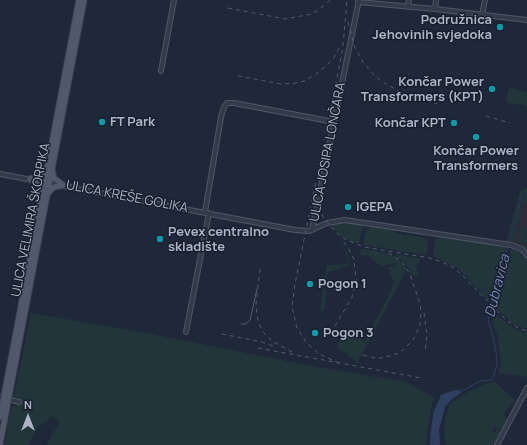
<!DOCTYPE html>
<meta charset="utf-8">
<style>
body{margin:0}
#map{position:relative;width:527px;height:445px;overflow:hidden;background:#1f2839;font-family:Manrope,sans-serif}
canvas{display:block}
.north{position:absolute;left:8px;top:397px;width:40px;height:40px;-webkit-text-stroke:3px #181f2e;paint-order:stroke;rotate:0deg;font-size:11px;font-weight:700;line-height:16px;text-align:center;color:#adb4c6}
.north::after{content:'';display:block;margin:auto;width:14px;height:18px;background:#adb4c6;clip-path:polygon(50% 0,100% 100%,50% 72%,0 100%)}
</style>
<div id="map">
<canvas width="527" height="445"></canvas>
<div class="north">N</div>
</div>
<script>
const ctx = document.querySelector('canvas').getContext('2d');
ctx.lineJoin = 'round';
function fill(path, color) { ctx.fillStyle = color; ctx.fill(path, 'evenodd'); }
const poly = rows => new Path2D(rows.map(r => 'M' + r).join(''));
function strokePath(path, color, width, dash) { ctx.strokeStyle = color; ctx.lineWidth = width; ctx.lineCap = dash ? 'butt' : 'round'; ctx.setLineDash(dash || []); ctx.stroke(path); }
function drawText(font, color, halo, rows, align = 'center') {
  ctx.font = font + ' Manrope,sans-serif'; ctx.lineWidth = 3; ctx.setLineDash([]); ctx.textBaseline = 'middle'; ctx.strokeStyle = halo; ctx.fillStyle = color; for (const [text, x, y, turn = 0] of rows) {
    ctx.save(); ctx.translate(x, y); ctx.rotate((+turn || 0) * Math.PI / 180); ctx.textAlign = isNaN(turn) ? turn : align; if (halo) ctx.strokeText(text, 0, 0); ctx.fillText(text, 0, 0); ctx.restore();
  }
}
const medical = poly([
 [524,202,527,202,527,247,513,244]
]);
const green = poly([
 [511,88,527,92,527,106,519,104,516,105,507,103,506,99,509,89],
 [527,188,527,192,523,193,521,196,508,243,506,242,520,191],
 [527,193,527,202,524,203,513,244,527,247,527,249,527,248,510,243,523,197],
 [344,221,361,224,363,226,359,243,357,244,340,235,331,226,334,223],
 [522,226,527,228,526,244,518,242],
 [371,227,394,230,394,232,401,234,425,238,427,240,428,244,426,255,363,245,365,232],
 [438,237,470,240,506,247,489,299,488,300,458,268,433,256,435,240],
 [341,243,344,245,348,255,349,266,328,272,325,287,326,292,325,309,321,312,322,321,320,310,327,265,340,265,346,264,348,262,344,245,340,244],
 [511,248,521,251,527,259,527,329,515,325,503,315,496,308],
 [363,249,388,253,397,258,407,269,358,362,361,363,355,363,356,361,339,349,337,347,338,342,343,334,346,332,356,333,364,341,387,299,394,282,389,270,386,268,396,264,395,263,382,266,373,261,370,256,364,255,361,256,360,250],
 [394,254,421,259,416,267,418,276,413,276,404,262],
 [31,313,152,334,317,367,406,382,435,398,432,404,428,427,426,445,47,445,51,436,60,423,53,416,36,429,29,445,4,445,11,408,13,406,17,406,14,404,18,404,19,400,15,399,19,398,14,396],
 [494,313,516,330,527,333,527,377,498,373,501,364,497,334,493,325,492,319],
 [495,382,515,400,503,414,509,419,503,430,494,427,492,431,495,433,497,429,502,432,495,445,446,445,444,438,445,417,450,404,467,392,485,384]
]);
const water = poly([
 [455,390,459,390,461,393,451,400,445,407,439,430,440,445,430,445,431,428,434,411,439,400,441,395]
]);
const stream = poly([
 [509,243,522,196,527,192],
 [460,392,480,381,491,380,493,377,497,365,496,351,493,336,488,320,508,246]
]);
const minor = poly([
 [358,2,435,9,527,20],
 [408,7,409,0],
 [435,9,436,0],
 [482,15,485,0],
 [161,71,174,0],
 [0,174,295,230,309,231,327,223,345,220,511,245,522,249,527,255],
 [205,212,221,117,224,107,227,103,234,103,334,122],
 [312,230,359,0],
 [186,332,209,213],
 [0,397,19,402],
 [497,445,527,388]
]);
const major = poly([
 [52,170,54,178,63,185],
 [30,179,41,175,47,167],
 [30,179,39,185,44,190],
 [47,194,54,187,63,185],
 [0,417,79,0],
 [0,444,84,0]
]);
const tram = poly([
 [241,324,246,324,250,320,257,289]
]);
const rail = poly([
 [228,8,285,19,312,14,325,5,330,0],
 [348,22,355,48,363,62,371,72,380,80,403,94,437,104],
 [238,76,281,84,296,83,304,81,316,74,327,65,335,56,340,46],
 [486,116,510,123],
 [316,191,318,204,323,217,331,227,340,236,349,241,364,247,430,258,444,263,453,267,462,275,506,320,518,328,527,331],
 [260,269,256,304,257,316,259,324,264,333,272,341,292,352],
 [424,313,427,336,425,351],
 [331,333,352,297,356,280,354,259,347,246,341,239],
 [222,334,262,342,276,347],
 [258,348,421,378],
 [363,355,375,358,382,358,400,353,410,343,415,337,420,325,421,312,420,304,410,274,402,262,389,253],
 [339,363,319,354,306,342,297,328,292,307,295,284,339,68,343,46,347,0]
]);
const markers = [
 [500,27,4,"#0f9aa8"],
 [492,89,4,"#0f9aa8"],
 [102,122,4,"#0f9aa8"],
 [454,123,4,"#0f9aa8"],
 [476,137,4,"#0f9aa8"],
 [348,207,4,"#0f9aa8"],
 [160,239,4,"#0f9aa8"],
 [310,284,4,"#0f9aa8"],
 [315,333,4,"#0f9aa8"]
];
const poiNames = [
 ["Podružnica",492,20,"right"],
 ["Jehovinih svjedoka",492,35,"right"],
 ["Končar Power",484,82,"right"],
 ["Transformers (KPT)",484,97,"right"],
 ["FT Park",110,122],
 ["Končar KPT",446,123,"right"],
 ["Končar Power",476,151,"center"],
 ["Transformers",476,166,"center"],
 ["IGEPA",356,207],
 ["Pevex centralno",168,232],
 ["skladište",168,247],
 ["Pogon 1",318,284],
 ["Pogon 3",323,333]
];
const streetNames = [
 ["ULICA JOSIPA LONČARA",328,152,-79],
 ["ULICA KREŠE GOLIKA",127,197,11],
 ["ULICA VELIMIRA ŠKORPIKA",31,220,-79]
];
const waterNames = [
 ["Dubravica",498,286,-76]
];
fill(medical, '#2e2b3a');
fill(green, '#21353a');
fill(water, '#2f3f60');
strokePath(stream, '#2f3f60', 1);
strokePath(minor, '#505767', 6);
strokePath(major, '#3c4353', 7);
strokePath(minor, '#333a4a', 4);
strokePath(major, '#50596a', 5);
strokePath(tram, '#545d71', 1);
strokePath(rail, '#545d71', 1, [4, 4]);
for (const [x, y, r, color] of markers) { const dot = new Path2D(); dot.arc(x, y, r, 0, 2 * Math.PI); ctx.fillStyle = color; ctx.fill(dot); strokePath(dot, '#181f2e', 1.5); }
drawText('bold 13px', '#adb4c6', '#181f2e', poiNames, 'left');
drawText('13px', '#adb4c6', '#181f2e', streetNames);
drawText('italic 14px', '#7387b1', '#181f2e', waterNames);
</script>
